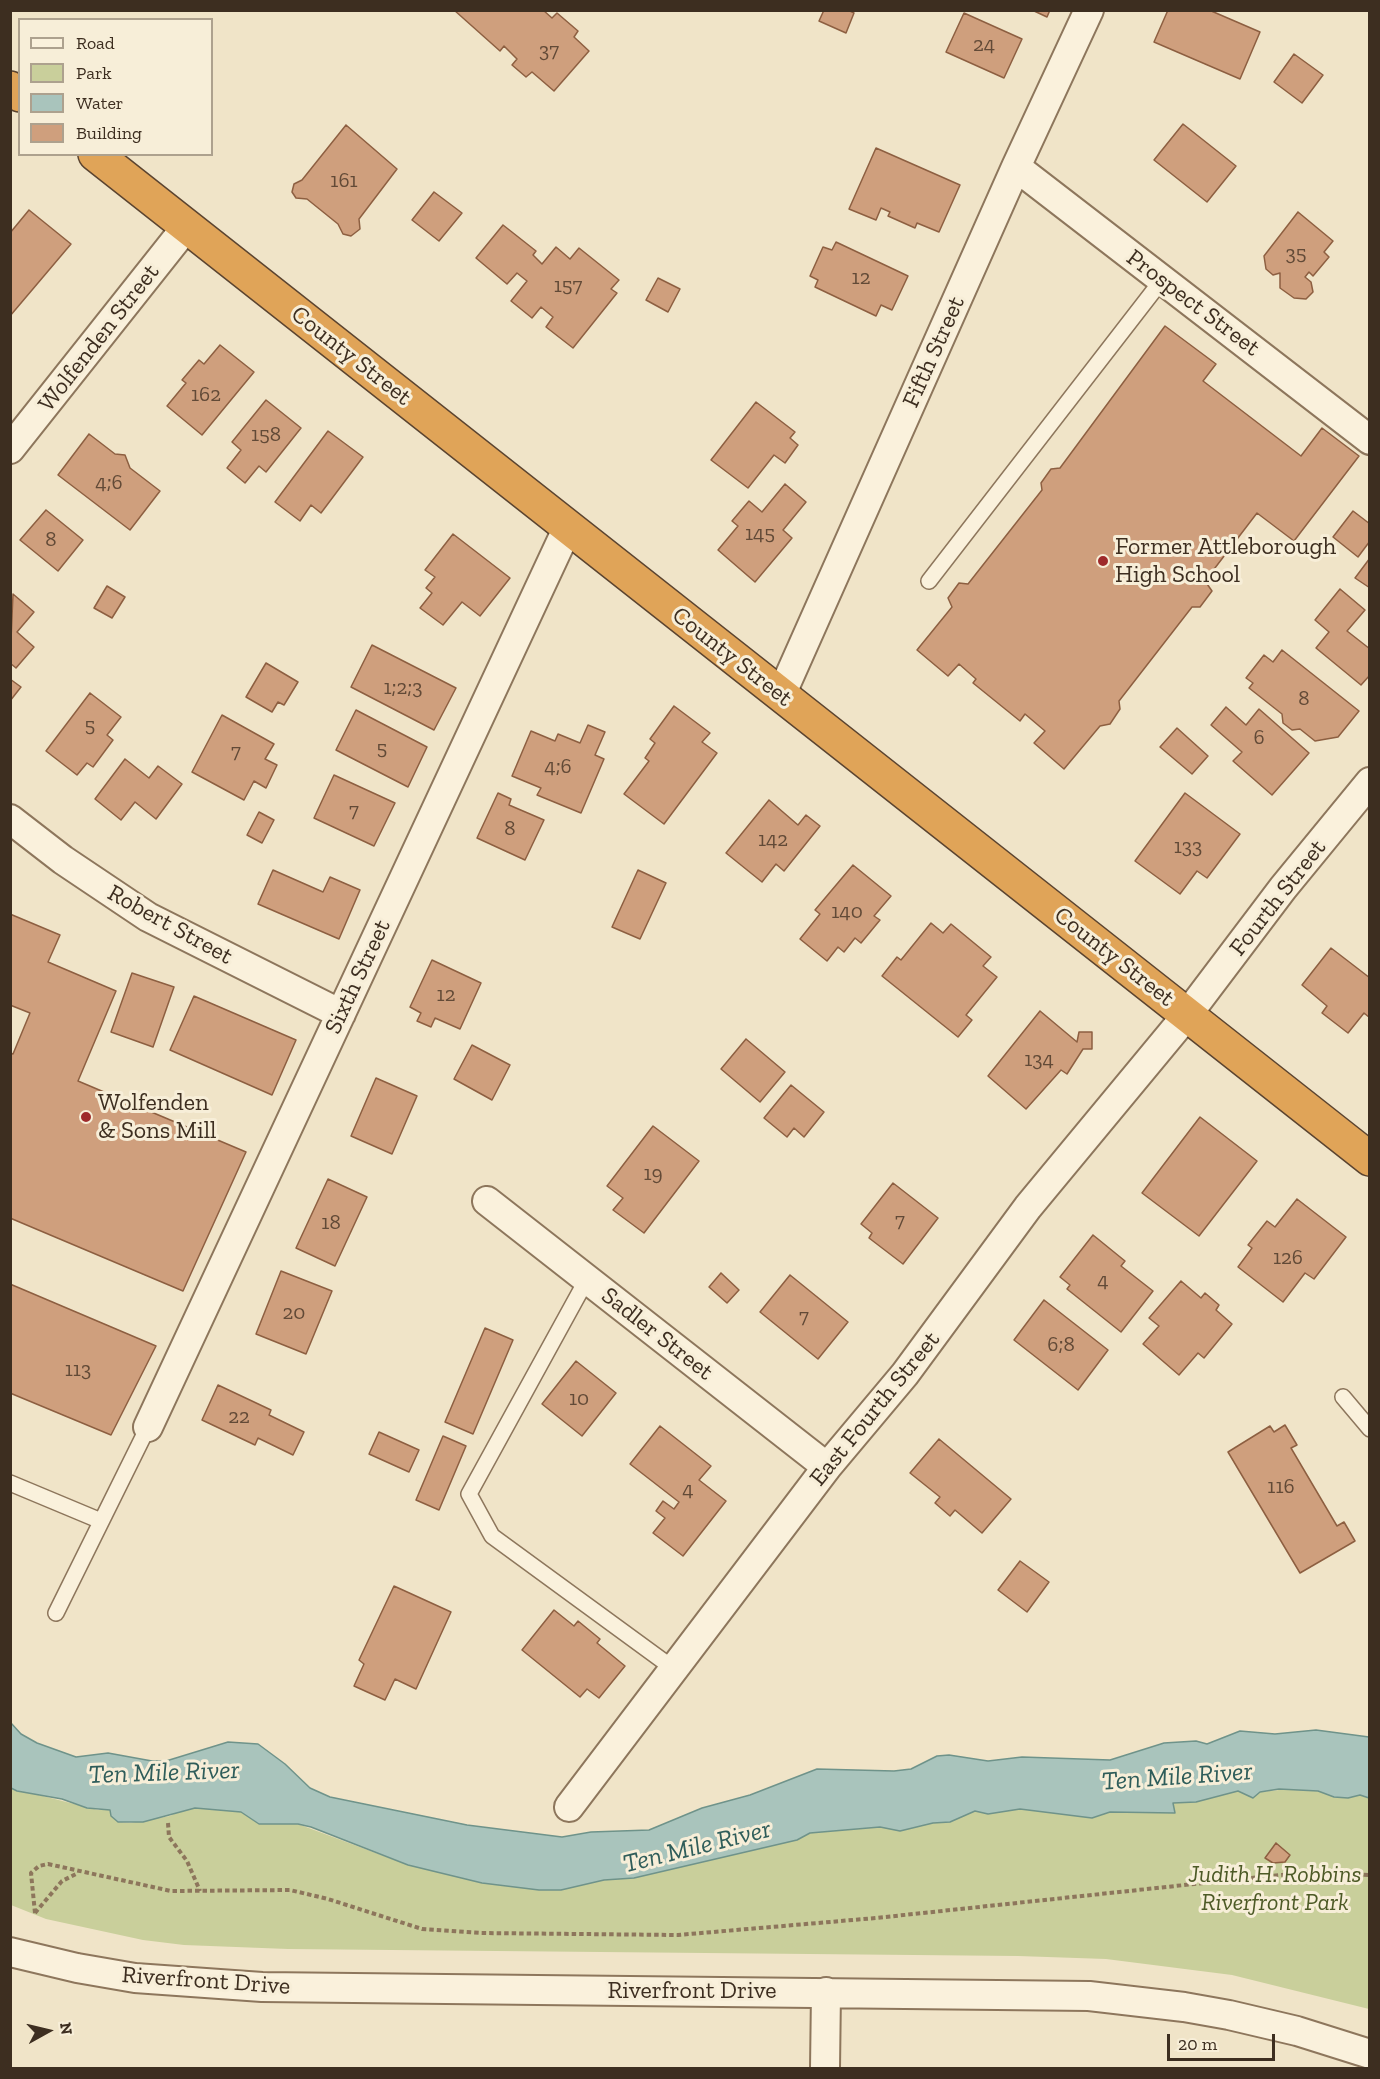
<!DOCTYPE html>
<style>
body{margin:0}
#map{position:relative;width:1380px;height:2079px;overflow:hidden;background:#f0e4c8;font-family:"Zilla Slab",serif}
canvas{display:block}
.frame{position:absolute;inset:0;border:12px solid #3d2e20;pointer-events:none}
.legend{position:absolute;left:18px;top:18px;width:195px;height:138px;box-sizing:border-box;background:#f7eed8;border:2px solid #ada18e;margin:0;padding:8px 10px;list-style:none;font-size:18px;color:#3d2e20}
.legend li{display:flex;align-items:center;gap:12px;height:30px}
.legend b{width:30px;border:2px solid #ada18e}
.north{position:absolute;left:18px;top:2001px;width:60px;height:60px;-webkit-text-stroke:4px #f7eed8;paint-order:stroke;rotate:82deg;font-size:16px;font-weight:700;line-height:24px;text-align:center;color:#3d2e20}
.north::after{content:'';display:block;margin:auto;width:21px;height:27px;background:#3d2e20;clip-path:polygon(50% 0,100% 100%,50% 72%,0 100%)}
.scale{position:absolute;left:1167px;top:2034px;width:108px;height:27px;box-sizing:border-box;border:3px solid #3d2e20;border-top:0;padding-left:8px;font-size:18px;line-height:21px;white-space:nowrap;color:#3d2e20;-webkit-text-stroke:4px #f7eed8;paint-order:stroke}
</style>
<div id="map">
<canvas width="1380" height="2079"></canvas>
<div class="frame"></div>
<ul class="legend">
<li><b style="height:8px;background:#faf1dc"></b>Road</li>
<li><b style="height:16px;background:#c9cf9b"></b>Park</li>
<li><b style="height:16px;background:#a9c4bc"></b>Water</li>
<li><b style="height:16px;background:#cf9f7d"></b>Building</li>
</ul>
<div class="north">N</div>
<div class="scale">20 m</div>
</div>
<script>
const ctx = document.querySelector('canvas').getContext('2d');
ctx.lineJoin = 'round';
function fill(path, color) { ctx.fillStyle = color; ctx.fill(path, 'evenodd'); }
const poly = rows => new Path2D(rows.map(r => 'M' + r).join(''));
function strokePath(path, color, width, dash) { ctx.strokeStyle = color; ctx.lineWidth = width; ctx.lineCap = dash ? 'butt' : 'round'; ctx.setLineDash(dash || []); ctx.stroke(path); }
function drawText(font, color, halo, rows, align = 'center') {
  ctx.font = font + ' "Zilla Slab",serif'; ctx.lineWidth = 6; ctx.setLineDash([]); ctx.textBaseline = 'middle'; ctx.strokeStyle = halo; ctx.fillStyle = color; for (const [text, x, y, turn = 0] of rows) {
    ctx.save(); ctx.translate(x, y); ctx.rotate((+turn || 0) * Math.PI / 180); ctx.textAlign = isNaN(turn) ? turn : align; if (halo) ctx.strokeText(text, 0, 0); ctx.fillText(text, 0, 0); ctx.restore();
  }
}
const green = poly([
 [11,1788,98,1810,110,1810,111,1816,118,1822,130,1823,170,1816,182,1810,195,1808,241,1812,259,1824,298,1824,408,1865,482,1883,507,1886,583,1885,604,1880,634,1878,797,1840,810,1833,880,1827,900,1831,933,1823,950,1822,975,1811,988,1813,1020,1809,1092,1817,1110,1812,1174,1813,1173,1803,1196,1802,1238,1791,1260,1792,1298,1788,1318,1791,1334,1797,1347,1798,1360,1795,1369,1798,1369,2009,1232,1975,1106,1959,1018,1956,288,1949,184,1945,143,1940,46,1919,11,1905]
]);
const water = poly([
 [11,1723,21,1734,37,1743,76,1757,108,1753,152,1761,166,1761,228,1742,258,1744,285,1764,310,1788,330,1797,467,1825,562,1837,591,1832,649,1830,702,1808,750,1795,817,1769,894,1771,911,1769,937,1756,949,1755,988,1761,1022,1757,1110,1760,1164,1743,1196,1741,1207,1744,1240,1731,1275,1734,1316,1730,1369,1737,1369,1798,1360,1795,1348,1798,1334,1797,1318,1791,1279,1789,1260,1792,1253,1798,1238,1791,1196,1802,1173,1803,1175,1813,1110,1812,1092,1818,1020,1809,988,1814,975,1811,950,1822,933,1823,900,1831,880,1827,810,1833,797,1840,634,1878,604,1880,561,1890,539,1890,482,1883,408,1865,311,1827,298,1824,259,1824,241,1812,195,1808,143,1822,118,1822,111,1816,110,1810,87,1808,62,1799,17,1791,11,1788,11,1723]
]);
const building = poly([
 [454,10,543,10,552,18,557,13,578,31,574,37,589,51,554,91,532,72,526,77,512,65,517,59,504,46,500,51,454,10],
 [824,10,848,10,854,13,846,33,819,21,824,10],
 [1032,10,1050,10,1047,17,1032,10],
 [1168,10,1209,10,1260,32,1240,79,1154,42,1168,10],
 [964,13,1022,39,1004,78,946,52,964,13],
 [1294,54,1323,75,1302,103,1274,82,1294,54],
 [1183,124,1236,166,1207,202,1154,160,1183,124],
 [346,125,397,169,359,219,360,229,351,236,343,234,338,224,307,199,296,198,292,192,294,184,302,180,346,125],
 [876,148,960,185,939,232,917,223,915,228,888,216,890,212,881,208,876,220,849,209,876,148],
 [434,192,462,213,439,241,412,220,434,192],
 [29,210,71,244,10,316,10,233,29,210],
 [1298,212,1333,241,1324,252,1329,257,1313,276,1309,272,1305,277,1311,282,1313,292,1306,299,1294,298,1280,288,1280,273,1273,275,1266,269,1264,256,1298,212],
 [503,225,536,251,533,255,542,264,556,247,570,259,579,248,619,280,611,289,617,293,573,348,546,327,553,317,541,307,532,318,511,301,527,281,517,273,507,284,476,258,503,225],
 [836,242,908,276,892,310,881,305,876,316,815,287,818,280,810,276,823,247,832,250,836,242],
 [658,278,680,289,668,312,646,300,658,278],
 [1165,326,1216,364,1203,381,1301,456,1322,428,1359,456,1294,541,1257,513,1205,581,1212,591,1200,607,1192,607,1119,701,1120,709,1110,724,1100,726,1064,769,1034,743,1045,731,1025,714,1020,721,973,683,976,679,959,664,948,676,917,650,952,607,948,598,959,583,968,584,1042,490,1041,483,1051,469,1060,468,1165,326],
 [220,345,254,372,202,435,167,406,186,383,182,380,199,360,204,364,220,345],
 [266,400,301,428,266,472,259,466,245,483,227,468,241,450,232,442,266,400],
 [756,402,795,432,790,438,798,445,785,463,774,455,748,488,711,460,756,402],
 [328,431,363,457,321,513,311,505,300,521,275,502,328,431],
 [89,434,115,454,125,455,130,468,160,491,130,530,58,475,89,434],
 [785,484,806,502,783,530,792,538,755,582,718,550,738,526,732,521,749,501,762,512,785,484],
 [46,510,83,540,58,571,20,540,46,510],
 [1353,511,1370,524,1370,541,1358,557,1333,537,1353,511],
 [453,534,510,578,480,616,462,602,443,625,420,608,432,593,426,588,435,577,425,570,453,534],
 [1370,558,1370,588,1355,578,1370,558],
 [107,586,125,597,112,618,94,608,107,586],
 [1340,589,1365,610,1347,631,1370,649,1370,675,1361,685,1316,648,1329,632,1315,620,1340,589],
 [13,594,34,612,17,632,34,647,16,668,10,663,13,594],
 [372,645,456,688,434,730,351,687,372,645],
 [1282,650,1359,711,1338,737,1315,741,1300,729,1292,730,1283,723,1282,714,1249,688,1253,683,1246,678,1264,655,1273,662,1282,650],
 [266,663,298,682,284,705,278,702,272,712,246,697,266,663],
 [10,679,21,687,10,701,10,679],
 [90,693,121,717,107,735,113,740,93,767,87,763,77,775,46,751,90,693],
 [674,706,710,733,702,742,717,753,664,824,624,794,649,761,645,758,655,743,650,739,674,706],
 [1226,707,1246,725,1259,709,1309,753,1272,795,1233,761,1242,752,1211,725,1226,707],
 [356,710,427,747,408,787,336,750,356,710],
 [222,715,274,744,265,759,277,765,266,788,254,781,244,800,192,772,222,715],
 [588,725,605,732,595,755,604,759,581,813,537,795,541,788,512,776,531,731,555,741,558,734,580,743,588,725],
 [1177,728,1208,756,1192,774,1160,747,1177,728],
 [125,759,149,778,158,766,182,784,156,819,135,802,121,820,95,799,125,759],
 [334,775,395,803,374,846,314,818,334,775],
 [498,793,511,799,509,805,544,820,525,860,477,838,498,793],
 [1185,793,1240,834,1207,878,1197,871,1180,894,1135,861,1185,793],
 [769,800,798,825,806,815,820,826,784,871,776,864,762,882,726,853,769,800],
 [259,812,274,820,262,843,247,835,259,812],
 [853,865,891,896,874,916,880,920,861,943,855,938,844,952,838,947,827,961,800,939,820,914,815,910,853,865],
 [273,870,323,892,330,877,360,890,339,939,258,904,273,870],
 [638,870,666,883,640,939,612,927,638,870],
 [10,914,60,935,48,962,116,991,78,1081,246,1152,183,1291,10,1218,10,1053,13,1054,30,1013,10,1005,10,914],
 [931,923,943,933,951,924,991,957,983,966,997,977,966,1015,972,1020,958,1037,882,976,897,957,901,960,931,923],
 [1331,948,1370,978,1370,1018,1364,1013,1348,1033,1322,1013,1327,1006,1302,985,1331,948],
 [432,960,481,983,460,1029,435,1018,431,1027,417,1021,421,1013,410,1007,432,960],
 [132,973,174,987,153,1047,111,1032,132,973],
 [194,996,296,1040,272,1095,170,1050,194,996],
 [1040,1011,1077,1042,1079,1032,1092,1032,1092,1049,1083,1049,1067,1074,1061,1070,1026,1109,988,1076,1040,1011],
 [746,1039,785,1072,760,1102,721,1069,746,1039],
 [472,1045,510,1065,492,1100,454,1079,472,1045],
 [376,1078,417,1096,392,1154,351,1136,376,1078],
 [791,1085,824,1112,804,1137,794,1128,787,1137,764,1118,791,1085],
 [1200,1117,1257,1161,1199,1236,1142,1193,1200,1117],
 [653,1126,699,1161,644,1233,613,1210,623,1198,607,1186,653,1126],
 [328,1179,367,1197,335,1266,296,1248,328,1179],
 [893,1183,938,1218,903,1264,869,1238,872,1233,861,1224,893,1183],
 [1297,1199,1346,1237,1314,1279,1305,1273,1283,1302,1238,1267,1252,1248,1248,1245,1267,1221,1275,1227,1297,1199],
 [1093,1235,1125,1261,1121,1266,1153,1291,1121,1332,1067,1289,1070,1285,1060,1277,1093,1235],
 [281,1271,332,1291,306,1354,256,1334,281,1271],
 [721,1273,739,1290,727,1303,709,1287,721,1273],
 [790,1275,848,1322,818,1359,760,1312,790,1275],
 [1181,1281,1201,1298,1205,1293,1219,1305,1216,1310,1232,1324,1204,1358,1198,1353,1179,1375,1143,1344,1159,1326,1149,1318,1181,1281],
 [10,1284,156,1346,111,1435,10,1393,10,1284],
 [1044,1300,1108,1350,1078,1390,1014,1340,1044,1300],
 [485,1328,513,1340,473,1434,445,1422,485,1328],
 [576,1361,616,1393,582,1436,542,1404,576,1361],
 [218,1385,271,1410,269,1415,304,1432,293,1455,258,1438,255,1445,202,1420,218,1385],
 [1285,1425,1297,1445,1291,1448,1337,1526,1344,1522,1355,1541,1300,1573,1228,1452,1270,1426,1274,1432,1285,1425],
 [660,1426,711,1466,699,1480,726,1501,683,1556,653,1533,665,1518,656,1511,663,1501,674,1509,679,1502,630,1464,660,1426],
 [379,1432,419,1450,409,1472,369,1454,379,1432],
 [443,1436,466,1446,439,1510,416,1500,443,1436],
 [939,1439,1011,1499,982,1533,955,1510,950,1516,935,1503,940,1497,910,1473,939,1439],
 [1020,1561,1049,1582,1027,1612,998,1590,1020,1561],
 [394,1586,451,1612,416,1689,395,1679,385,1700,354,1686,364,1664,359,1660,394,1586],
 [554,1610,574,1626,578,1621,600,1639,597,1643,625,1666,599,1698,587,1689,580,1697,522,1650,554,1610],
 [1276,1843,1290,1855,1285,1862,1273,1863,1265,1858,1276,1843]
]);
const path = poly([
 [168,1823,169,1837,187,1861,200,1891],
 [35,1913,31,1873,39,1866,48,1864,171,1891,290,1890,328,1899,422,1929,481,1933,678,1935,876,1918,1269,1876,1309,1873,1370,1875],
 [35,1913,62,1881,78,1873]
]);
const lane = poly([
 [929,581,1162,280],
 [587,1279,469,1494,492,1536,674,1669],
 [1343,1397,1370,1429],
 [10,1483,101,1521],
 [56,1613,148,1427]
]);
const street = poly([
 [1016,167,1370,440],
 [10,449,187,226],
 [781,695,1016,167,1089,10],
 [10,819,63,860,148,917,341,1014],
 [487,1201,827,1467],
 [148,1427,568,527],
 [569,1807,827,1467,905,1374,1028,1207,1187,1015,1283,888,1370,782],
 [10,1952,77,1968,135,1978,262,1987,1089,1996,1184,2007,1229,2015,1297,2031,1370,2054],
 [825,2068,826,1992]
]);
const highway = poly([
 [10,88,20,95],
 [95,154,1370,1159]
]);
const markers = [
 [1103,561,6,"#9e2a2b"],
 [86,1117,6,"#9e2a2b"]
];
const numberNames = [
 ["24",984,45],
 ["37",549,51],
 ["161",344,181],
 ["35",1296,254],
 ["12",861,278],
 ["157",568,286],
 ["162",206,395],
 ["158",266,435],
 ["4;6",109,483],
 ["145",760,534],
 ["8",51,540],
 ["1;2;3",403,688],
 ["8",1304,699],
 ["5",90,726],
 ["6",1259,738],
 ["5",382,749],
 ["7",236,752],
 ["4;6",558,767],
 ["7",354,811],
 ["8",510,829],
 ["142",773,840],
 ["133",1188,847],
 ["140",847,912],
 ["12",446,995],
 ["134",1039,1060],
 ["19",653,1174],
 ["7",900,1221],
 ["18",331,1223],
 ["126",1288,1258],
 ["4",1103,1281],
 ["20",294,1313],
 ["7",804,1317],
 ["6;8",1061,1345],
 ["113",78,1370],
 ["10",579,1399],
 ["22",239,1417],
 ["116",1281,1487],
 ["4",688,1490]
];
const streetNames = [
 ["Prospect Street",1193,303,37],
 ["Wolfenden Street",99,338,-52],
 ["Fifth Street",934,352,-66],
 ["County Street",351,356,38],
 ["County Street",732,657,38],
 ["Fourth Street",1278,898,-52],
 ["Robert Street",170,925,29],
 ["County Street",1114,957,38],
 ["Sixth Street",358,977,-65],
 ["Sadler Street",657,1334,38],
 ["East Fourth Street",875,1409,-51],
 ["Riverfront Drive",206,1981,4],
 ["Riverfront Drive",692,1991]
];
const poiNames = [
 ["Former Attleborough",1115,547],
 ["High School",1115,575],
 ["Wolfenden",98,1103],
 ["& Sons Mill",98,1131]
];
const parkNames = [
 ["Judith H. Robbins",1275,1875],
 ["Riverfront Park",1275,1903]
];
const waterNames = [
 ["Ten Mile River",164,1773,-2],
 ["Ten Mile River",1177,1777,-4],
 ["Ten Mile River",697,1847,-14]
];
fill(green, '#c9cf9b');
fill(water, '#a9c4bc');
strokePath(water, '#6f938a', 1.5);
fill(building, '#cf9f7d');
strokePath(building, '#8d5f41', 1.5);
strokePath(lane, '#8d765c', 18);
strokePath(street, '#8d765c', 32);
strokePath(highway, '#5b4430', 36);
strokePath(path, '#8d765c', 4, [4.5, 3]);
strokePath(lane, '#faf1dc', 15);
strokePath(street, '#faf1dc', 28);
strokePath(highway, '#e0a458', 33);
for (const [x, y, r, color] of markers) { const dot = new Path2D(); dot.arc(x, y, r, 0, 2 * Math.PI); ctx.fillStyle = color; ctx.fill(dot); strokePath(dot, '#f7eed8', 2); }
drawText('21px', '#624a37', null, numberNames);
drawText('24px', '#3d2e20', '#f7eed8', streetNames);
drawText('24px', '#3d2e20', '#f7eed8', poiNames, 'left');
drawText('italic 24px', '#4d5a26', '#f7eed8', parkNames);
drawText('italic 26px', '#2f5d5a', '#f7eed8', waterNames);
</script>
